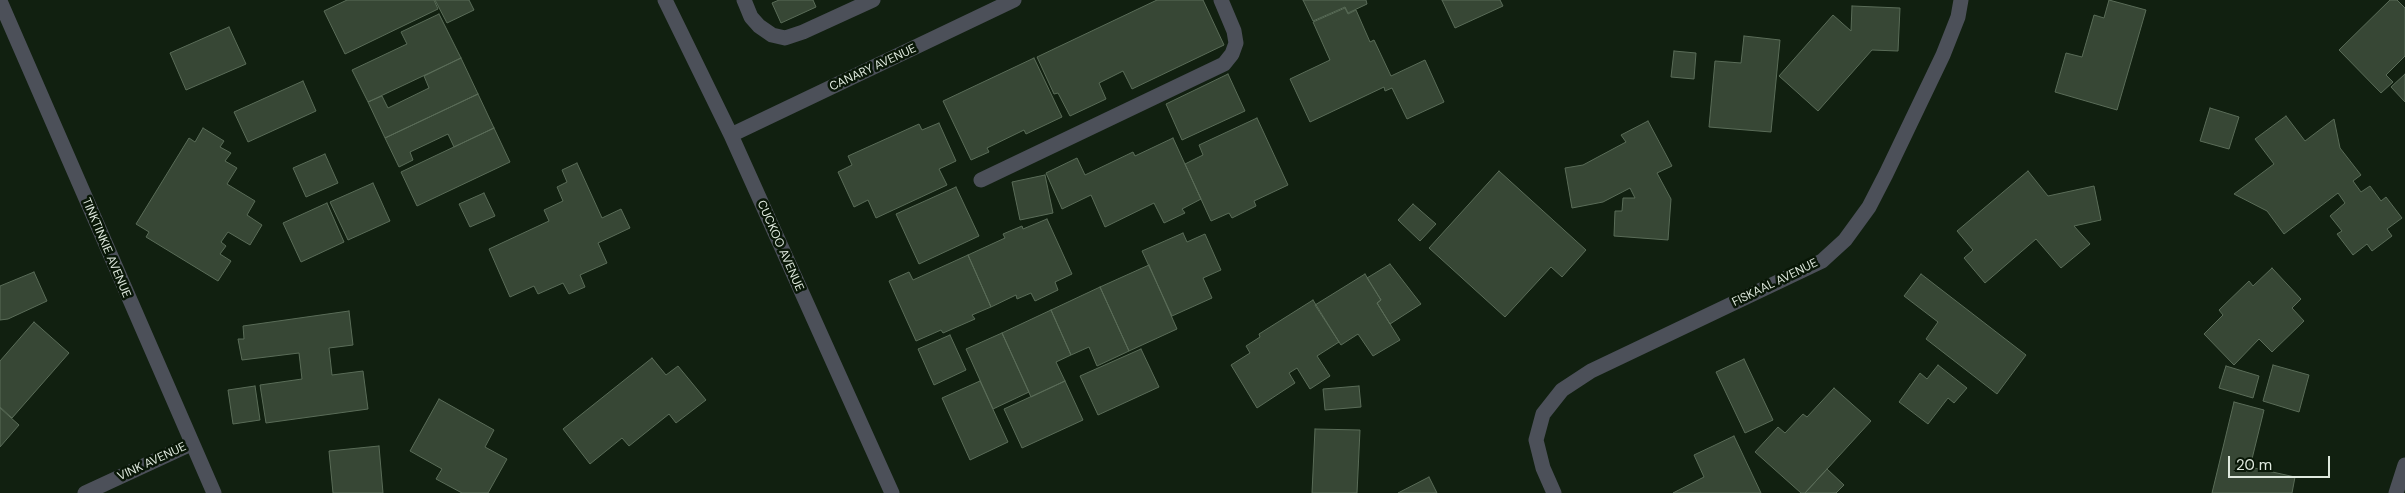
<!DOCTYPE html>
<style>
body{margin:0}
#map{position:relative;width:2405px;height:493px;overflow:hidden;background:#112010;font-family:"DM Sans",sans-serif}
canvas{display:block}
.scale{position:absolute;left:2228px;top:456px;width:102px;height:22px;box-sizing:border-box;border:2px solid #dfe9de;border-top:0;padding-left:6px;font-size:15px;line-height:18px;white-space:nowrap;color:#dfe9de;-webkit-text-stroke:4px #091707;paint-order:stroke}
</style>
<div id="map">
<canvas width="2405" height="493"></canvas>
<div class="scale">20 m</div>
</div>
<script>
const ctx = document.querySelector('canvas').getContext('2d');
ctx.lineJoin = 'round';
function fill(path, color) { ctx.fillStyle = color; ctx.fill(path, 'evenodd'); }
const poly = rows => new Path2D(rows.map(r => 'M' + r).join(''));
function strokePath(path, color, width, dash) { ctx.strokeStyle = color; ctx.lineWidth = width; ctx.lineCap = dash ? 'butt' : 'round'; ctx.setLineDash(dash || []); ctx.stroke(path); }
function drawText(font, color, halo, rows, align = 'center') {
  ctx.font = font + ' "DM Sans",sans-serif'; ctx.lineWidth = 5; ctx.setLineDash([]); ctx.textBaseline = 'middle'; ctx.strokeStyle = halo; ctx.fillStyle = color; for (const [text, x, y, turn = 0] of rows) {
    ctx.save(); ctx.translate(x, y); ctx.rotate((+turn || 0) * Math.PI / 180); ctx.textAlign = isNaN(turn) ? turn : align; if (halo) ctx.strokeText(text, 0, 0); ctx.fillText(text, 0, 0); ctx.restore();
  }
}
const building = poly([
 [347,0,434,0,438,9,345,54,324,11,347,0],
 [435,0,469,0,474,10,447,23,435,0],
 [779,0,813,0,816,7,781,23,772,3,779,0],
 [1157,0,1203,0,1224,45,1132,89,1123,71,1099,83,1106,99,1070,116,1058,93,1054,94,1037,57,1157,0],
 [1303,0,1366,0,1367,4,1348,13,1345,7,1313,21,1303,0],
 [1442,0,1500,0,1503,6,1455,28,1442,0],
 [2109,0,2146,10,2117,110,2055,92,2066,53,2082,57,2094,15,2104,18,2109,0],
 [2390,0,2397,0,2405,8,2405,56,2386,75,2393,82,2381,93,2339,50,2390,0],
 [1852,6,1900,8,1898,51,1872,50,1818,111,1779,76,1833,15,1851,31,1852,6],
 [1345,8,1348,14,1356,10,1370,42,1374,40,1391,76,1425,60,1444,102,1407,119,1392,88,1385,91,1384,87,1310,122,1290,79,1330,60,1313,22,1345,8],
 [439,14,461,58,368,102,352,70,407,44,401,32,439,14],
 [229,27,246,64,186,90,170,53,229,27],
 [1744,36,1780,40,1771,132,1709,127,1715,61,1741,63,1744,36],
 [1674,51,1696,53,1694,79,1671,77,1674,51],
 [461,58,478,94,385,138,368,102,382,96,388,108,429,88,424,76,461,58],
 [1034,58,1062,117,1026,134,1024,130,987,148,989,152,971,160,943,101,1034,58],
 [1228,74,1245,111,1182,140,1166,104,1228,74],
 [2405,74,2405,102,2391,87,2405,74],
 [303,81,316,111,248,142,234,112,303,81],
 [478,94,494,128,454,147,448,134,410,152,413,160,399,167,385,138,478,94],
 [2210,108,2239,117,2229,149,2200,141,2210,108],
 [2286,116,2305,141,2334,119,2340,148,2361,175,2353,181,2361,192,2370,186,2381,201,2386,197,2402,218,2387,229,2392,236,2372,251,2367,244,2353,255,2337,234,2342,231,2330,216,2345,203,2338,193,2284,234,2267,211,2234,194,2274,164,2255,139,2286,116],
 [1257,118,1288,185,1254,201,1256,206,1232,218,1229,213,1211,221,1185,164,1203,155,1199,145,1257,118],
 [1648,121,1672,166,1657,173,1671,199,1668,240,1614,236,1615,211,1622,211,1623,198,1635,198,1630,188,1603,202,1572,208,1565,168,1583,165,1626,142,1621,135,1648,121],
 [939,123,956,161,939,169,947,185,876,218,868,200,854,207,838,172,852,165,848,156,919,124,922,130,939,123],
 [203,128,224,141,220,147,231,153,225,161,237,168,227,184,255,201,247,215,262,225,250,245,228,232,221,242,226,246,220,254,231,261,218,281,146,237,149,232,136,224,189,138,195,142,203,128],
 [494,128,510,162,417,206,401,172,494,128],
 [1173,138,1201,199,1182,209,1185,213,1164,223,1154,203,1105,227,1091,195,1062,209,1046,173,1077,158,1085,175,1133,152,1135,156,1173,138],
 [325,154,338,183,306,197,293,168,325,154],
 [577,163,602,218,621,209,630,228,598,243,607,263,580,275,585,287,569,294,563,283,538,294,534,286,510,297,489,249,549,221,544,210,563,201,557,187,567,182,562,170,577,163],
 [1499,171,1586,250,1562,277,1551,267,1505,317,1429,248,1499,171],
 [2028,171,2048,196,2094,186,2101,220,2074,226,2090,244,2061,268,2036,239,1985,283,1964,258,1973,250,1957,231,2028,171],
 [1045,175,1053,213,1020,220,1012,182,1045,175],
 [373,183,390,221,348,240,330,202,373,183],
 [956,187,979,236,919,264,896,214,956,187],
 [484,193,495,216,470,227,459,204,484,193],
 [327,203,344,242,301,262,283,223,327,203],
 [1413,204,1436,224,1420,241,1398,220,1413,204],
 [1047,219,1072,274,1055,282,1058,290,1035,301,1031,293,1017,299,1016,295,991,307,968,255,1005,238,1003,234,1022,226,1023,229,1047,219],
 [1183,233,1187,242,1205,234,1221,270,1203,278,1212,298,1172,316,1142,251,1183,233],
 [968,255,991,307,972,315,975,319,943,333,941,330,916,341,889,281,909,272,913,280,968,255],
 [1390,264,1421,304,1390,324,1377,303,1381,300,1367,278,1390,264],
 [1149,265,1177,329,1129,351,1100,287,1149,265],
 [2272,268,2301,299,2292,308,2304,321,2272,352,2259,339,2234,365,2204,334,2223,315,2219,310,2249,281,2253,286,2272,268],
 [34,272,47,301,8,319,0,320,0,286,34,272],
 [1365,274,1381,300,1377,303,1400,340,1373,356,1358,334,1341,345,1315,305,1365,274],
 [1921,274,2026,355,1997,394,1926,339,1938,322,1904,296,1921,274],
 [1100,287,1129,351,1097,366,1089,347,1071,355,1051,310,1100,287],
 [1313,300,1339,342,1317,356,1330,376,1310,389,1297,368,1289,373,1295,383,1257,408,1231,365,1250,353,1246,346,1260,337,1259,334,1313,300],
 [1051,310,1071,355,1056,362,1065,381,1031,397,1002,333,1051,310],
 [349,311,353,345,329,348,332,375,363,371,368,409,266,423,260,385,302,379,299,353,242,360,238,339,244,339,243,326,349,311],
 [34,322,69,353,12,418,0,407,0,361,34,322],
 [1002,333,1029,392,993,409,966,349,1002,333],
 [950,335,966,370,934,385,918,349,950,335],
 [1141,349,1159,387,1098,415,1080,376,1141,349],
 [652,358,666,375,678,366,706,400,676,423,669,414,629,446,622,438,590,464,563,429,652,358],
 [1744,359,1773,420,1745,433,1716,372,1744,359],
 [1938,365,1967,388,1954,403,1948,398,1928,424,1899,402,1920,373,1927,379,1938,365],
 [2273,365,2309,375,2299,412,2263,401,2273,365],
 [2226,366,2259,376,2253,398,2219,388,2226,366],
 [980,381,1008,442,970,460,942,398,980,381],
 [1065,381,1083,420,1022,448,1004,409,1065,381],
 [255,386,260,420,233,424,228,390,255,386],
 [1359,386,1361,407,1325,410,1323,389,1359,386],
 [1834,388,1871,421,1805,493,1801,493,1755,452,1778,427,1785,433,1803,414,1807,417,1834,388],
 [439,399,494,430,485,447,507,459,488,493,462,493,436,479,442,469,410,451,439,399],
 [2234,402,2264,410,2250,467,2295,477,2292,493,2212,493,2234,402],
 [0,408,19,425,0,447,0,408],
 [1315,429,1360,430,1357,493,1312,493,1315,429],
 [1734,436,1761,493,1673,493,1704,477,1694,455,1734,436],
 [379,446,383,493,333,493,329,451,379,446],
 [1827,469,1844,485,1836,493,1805,493,1827,469],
 [1429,477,1437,493,1398,493,1429,477]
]);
const lane = poly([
 [744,0,751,17,759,26,772,35,785,38,803,32,873,0],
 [981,180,1224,64,1232,54,1236,43,1234,31,1221,0]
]);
const street = poly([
 [665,0,731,135,892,493],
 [0,1,214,493],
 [731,135,1014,0],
 [85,493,191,444],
 [1554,493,1543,468,1536,440,1543,414,1562,390,1591,371,1822,261,1845,240,1869,207,1886,174,1943,55,1958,17,1961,0],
 [2396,493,2405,465]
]);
const streetNames = [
 ["CANARY AVENUE",873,68,-25],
 ["CUCKOO AVENUE",780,246,66],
 ["TINKTINKIE AVENUE",106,248,67],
 ["FISKAAL AVENUE",1775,283,-26],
 ["VINK AVENUE",152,462,-25]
];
fill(building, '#374735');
strokePath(building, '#5a6c58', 1);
strokePath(lane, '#4c5059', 15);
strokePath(street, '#4c5059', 15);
drawText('12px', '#dfe9de', '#091707', streetNames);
</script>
